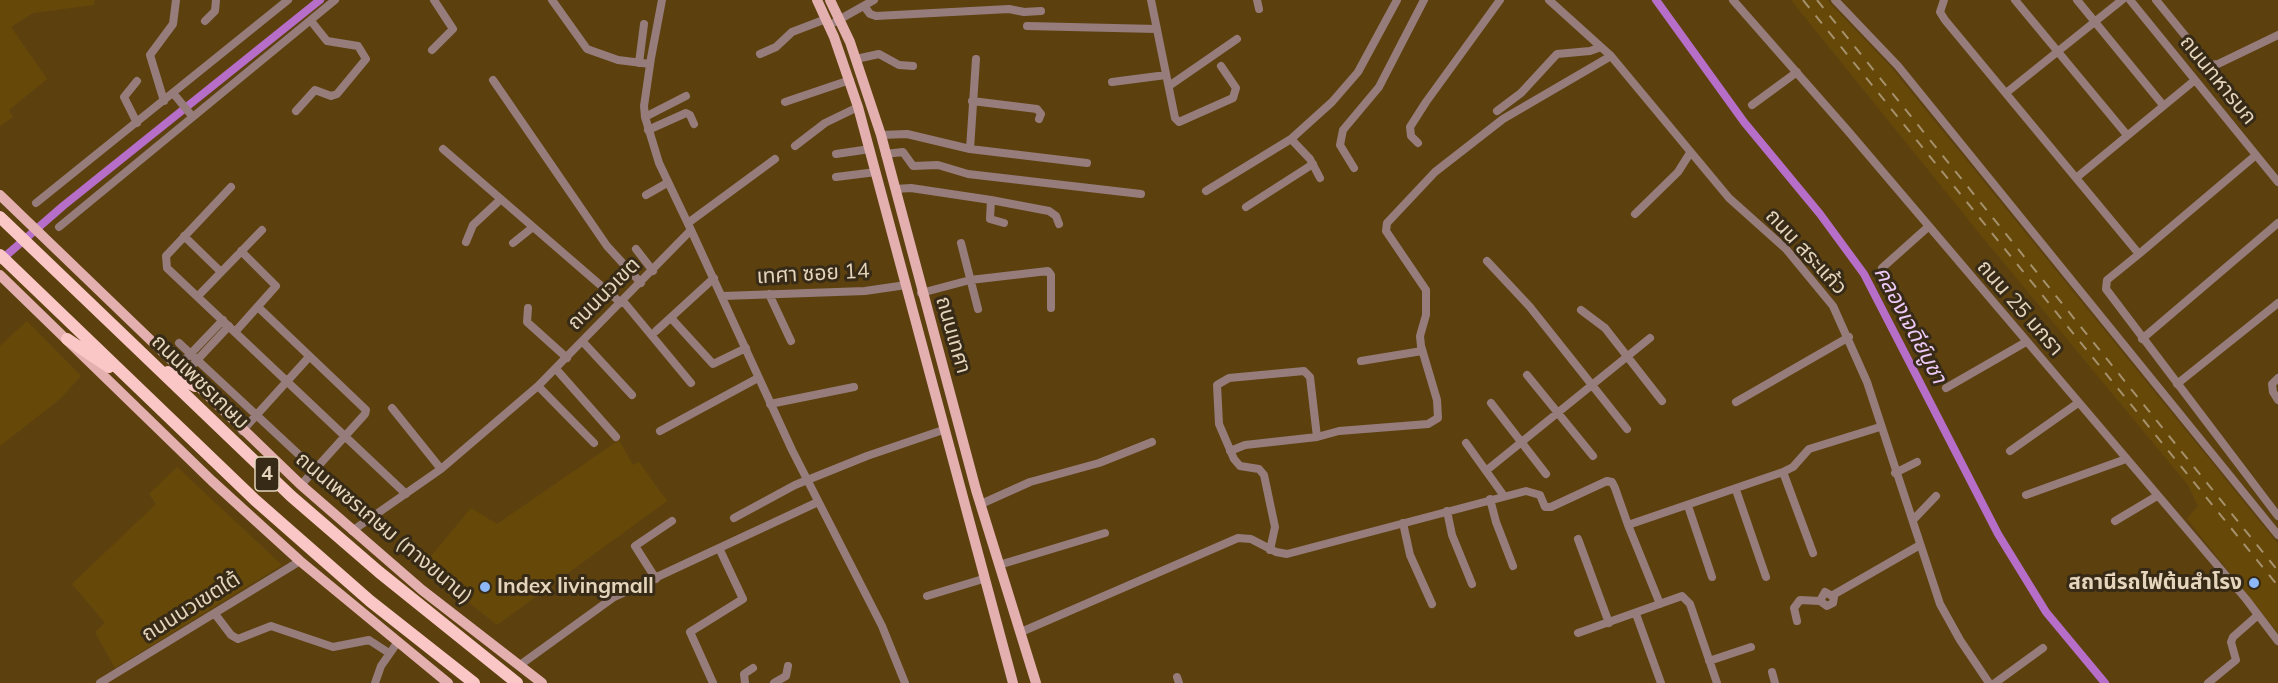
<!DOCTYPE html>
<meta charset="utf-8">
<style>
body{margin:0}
canvas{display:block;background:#5c410f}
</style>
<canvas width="2278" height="683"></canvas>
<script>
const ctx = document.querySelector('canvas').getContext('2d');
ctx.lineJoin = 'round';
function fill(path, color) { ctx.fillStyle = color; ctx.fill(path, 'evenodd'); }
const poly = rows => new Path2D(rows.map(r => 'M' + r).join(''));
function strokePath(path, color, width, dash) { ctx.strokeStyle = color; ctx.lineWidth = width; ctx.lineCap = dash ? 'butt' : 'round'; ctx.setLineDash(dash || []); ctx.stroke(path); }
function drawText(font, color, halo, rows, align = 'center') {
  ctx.font = font + ' Mulish,"Noto Sans Thai",sans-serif'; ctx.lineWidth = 6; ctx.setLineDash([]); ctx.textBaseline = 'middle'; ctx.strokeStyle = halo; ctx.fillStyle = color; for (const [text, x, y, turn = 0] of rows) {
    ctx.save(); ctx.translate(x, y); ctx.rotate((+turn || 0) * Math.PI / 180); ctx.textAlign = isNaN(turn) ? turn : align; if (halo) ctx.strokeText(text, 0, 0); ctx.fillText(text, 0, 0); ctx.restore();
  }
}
const built = poly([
 [0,0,95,0,94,5,33,13,11,27,47,79,9,110,13,117,0,126],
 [1791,0,1827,0,1890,66,2278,544,2278,633,2187,519,2198,506,2188,485,1975,228],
 [27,321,81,376,60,399,0,446,0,346],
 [619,440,633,465,639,462,667,501,497,625,423,566,471,508,497,524],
 [177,467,282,565,115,668,95,632,105,623,72,584,156,504,149,494]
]);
const canal = poly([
 [1656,0,1744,122,1820,214,1864,274,1998,534,2046,612,2105,683],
 [1,260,63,206,320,0]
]);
const minor = poly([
 [552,0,587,49,618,60,650,64],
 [1151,0,1175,118,1179,122,1233,98,1236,88,1221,66],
 [1257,0,1259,9],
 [1549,0,1611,56,1729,198,1786,249,1833,306,1867,382,1940,604,1960,640,1989,683],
 [1733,0,1848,131,2246,599,2278,641],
 [1835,0,1898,66,2278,535],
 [1944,0,1940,12,1945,20,2139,254,2107,280,2106,289,2278,516],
 [2015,0,2127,135],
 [2077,0,2163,105],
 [2130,0,2278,182],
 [2156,0,2209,65,2218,64,2278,35],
 [864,6,870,14,876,16,1009,9,1024,12,1041,11],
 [205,21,215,11,216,0],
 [835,22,874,0],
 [1027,26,1157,29],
 [432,50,453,29,434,0],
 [760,54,776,47,792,32,826,19],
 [856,59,879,54,899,65,913,66],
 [639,63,644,24],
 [493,80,607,246,641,283],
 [1112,82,1166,75],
 [1169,86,1237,39],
 [173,93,192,116],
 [2006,93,2122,0],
 [164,101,150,55,173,24,176,0],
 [972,101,1037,109,1041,114,1039,119],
 [785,102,850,80],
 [1752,105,1797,72],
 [296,111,315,90,331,96,337,94,366,59,358,46,327,41,311,21],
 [1497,111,1521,93,1557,54,1590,51,1601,47],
 [645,117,686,96],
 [137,123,124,97,137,81],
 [648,130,686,113,690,115,694,124],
 [881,135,907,134,970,149,1087,163],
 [1291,139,1310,159,1320,178],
 [1418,143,1411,136,1410,127,1426,102,1500,0],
 [795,146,825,123,858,107],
 [443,149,621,303],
 [970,149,976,59],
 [836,154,870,149],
 [885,154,903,152,913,166,938,165,968,174,1141,194],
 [1354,168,1340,145,1343,130,1379,87,1424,0],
 [836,177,876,172],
 [2076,178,2195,80],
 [231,187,166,256,167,268,406,494],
 [895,189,911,188,991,200,990,219,1004,223],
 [1206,191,1291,139,1332,102,1358,72,1397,0],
 [646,195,667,183],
 [991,200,1049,211,1056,216,1059,224],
 [36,203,288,0],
 [1246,207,1313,164],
 [1635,214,1678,172,1690,153],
 [688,223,775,159],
 [59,227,335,0],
 [691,230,792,450,882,626,905,683],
 [184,236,221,272],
 [466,242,473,225,501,199],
 [513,243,533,227],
 [961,243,978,309],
 [636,249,653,271],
 [2139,254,2256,155],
 [1487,261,1530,307,1627,429],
 [1882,268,1928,227],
 [921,293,970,280,1048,271,1051,275,1051,308],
 [769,294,791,341],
 [198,296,262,230],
 [723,296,865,291,906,285],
 [623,301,691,383],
 [258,307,366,410,365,414,301,485],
 [528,308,527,322,567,358],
 [1581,310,1605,328,1662,401],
 [671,318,713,364,746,348],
 [656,331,714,278],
 [235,332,276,286,241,251],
 [2142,339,2278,223],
 [583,342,632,395],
 [179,343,369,520],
 [1361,361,1422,351],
 [177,368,223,320],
 [556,369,616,437],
 [184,374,229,326],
 [1527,375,1593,456],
 [2278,378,2272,384,2273,392,2278,400],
 [2177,384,2278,303],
 [538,386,594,443],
 [1946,388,2026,342],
 [1736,402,1849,337],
 [1491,403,1546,474],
 [770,404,854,387],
 [392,408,441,469],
 [242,431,309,357],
 [660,431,758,378],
 [1466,443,1504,496],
 [1230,451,1245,445,1317,437,1339,431,1428,424,1438,418,1437,400,1421,346,1420,336,1426,315,1426,290,1386,231,1387,223,1435,172,1503,119,1611,56],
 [2010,451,2078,403],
 [1487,470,1650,338],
 [1783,472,1813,553],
 [1895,473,1917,462],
 [1736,490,1766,577],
 [2026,495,2126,459],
 [1490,499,1496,522,1513,566],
 [981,504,1030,482,1099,463,1152,442],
 [1688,506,1712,577],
 [1447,511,1452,535,1472,584],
 [734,518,795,485,867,456,943,430],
 [1913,520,1936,496],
 [2115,521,2157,496],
 [1403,523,1410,555,1432,604],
 [1628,525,1660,604],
 [352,531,441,469,538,386,691,230,659,163,645,117,644,106,651,58,662,0],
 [1578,539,1609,623],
 [1270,550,1275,527,1264,475,1259,469,1240,466,1234,459,1219,424,1217,385,1229,378,1304,371,1310,377,1317,437],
 [999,565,1105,533],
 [656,579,635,546,672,521],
 [1833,595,1920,545],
 [927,596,983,579],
 [215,614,231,635,238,639,271,626,333,647,369,640,389,653],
 [1636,614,1661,683],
 [1797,621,1794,608,1800,600,1820,601,1827,606,1833,603,1834,597,1825,592,1820,601],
 [1021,632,1238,538,1251,539,1276,552,1287,554,1526,491,1540,495,1545,507,1551,507,1607,481,1612,482,1615,488,1628,525,1783,472,1793,467,1809,449,1880,427],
 [1578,633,1682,596,1690,604,1717,683],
 [1709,661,1751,647],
 [520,665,614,597,818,502],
 [1772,672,1775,683],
 [1177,677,1179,683],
 [100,683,300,561],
 [375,683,381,666,397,643],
 [713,683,690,632,743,599,719,548],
 [745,683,744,674,753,668],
 [774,683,786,676,788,666],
 [1995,683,2043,648],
 [2208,683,2236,660,2231,642,2233,637,2258,615]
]);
const major = poly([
 [817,0,834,37,858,107,1013,683],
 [830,0,850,42,881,135,976,490,1036,683],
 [0,195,301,485,422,590,542,683],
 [0,275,212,481,300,561,448,683]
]);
const highway = poly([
 [0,217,291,496,379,572,517,683],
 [0,255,255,500,370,601,474,683],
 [67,339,109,367],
 [168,372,195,386]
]);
const rail = poly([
 [1803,0,2278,586],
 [1817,0,2278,571]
]);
const markers = [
 [2254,583,6,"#8db9fc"],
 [485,587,6,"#8db9fc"]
];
const shields = [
 [267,474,24]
];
const shieldNames = [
 ["4",267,474]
];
const streetNames = [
 ["ถนนทหารบก",2218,80,51],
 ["ถนน สระแก้ว",1806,252,47],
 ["เทศา ซอย 14",813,274,-3],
 ["ถนนนวเขต",604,294,-45],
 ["ถนน 25 มกรา",2020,308,49],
 ["ถนนเทศา",953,335,74],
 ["ถนนเพชรเกษม",200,382,44],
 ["ถนนเพชรเกษม (ทางขนาน)",384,528,40],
 ["ถนนนวเขตใต้",191,607,-32]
];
const poiNames = [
 ["สถานีรถไฟต้นสำโรง",2242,583],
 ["Index livingmall",497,587,"left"]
];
const waterNames = [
 ["คลองเจดีย์บูชา",1910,325,62]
];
fill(built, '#664809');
strokePath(canal, '#b66ec9', 8);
strokePath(minor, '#977c7c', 8);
strokePath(major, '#e4afaf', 10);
strokePath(highway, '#fac7c6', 12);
strokePath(rail, '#a5916c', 2, [10, 10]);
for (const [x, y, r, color] of markers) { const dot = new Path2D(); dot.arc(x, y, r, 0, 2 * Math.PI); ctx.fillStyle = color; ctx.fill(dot); strokePath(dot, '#372b17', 2); }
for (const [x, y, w] of shields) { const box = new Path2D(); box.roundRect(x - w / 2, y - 17, w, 34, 4.5); ctx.fillStyle = '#372b17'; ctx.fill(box); strokePath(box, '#e4d5bc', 1.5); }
drawText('bold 20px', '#e4d5bc', null, shieldNames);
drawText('21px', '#e4d5bc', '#372b17', streetNames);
drawText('bold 21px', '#e4d5bc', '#372b17', poiNames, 'right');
drawText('italic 22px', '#edc9f7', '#372b17', waterNames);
</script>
